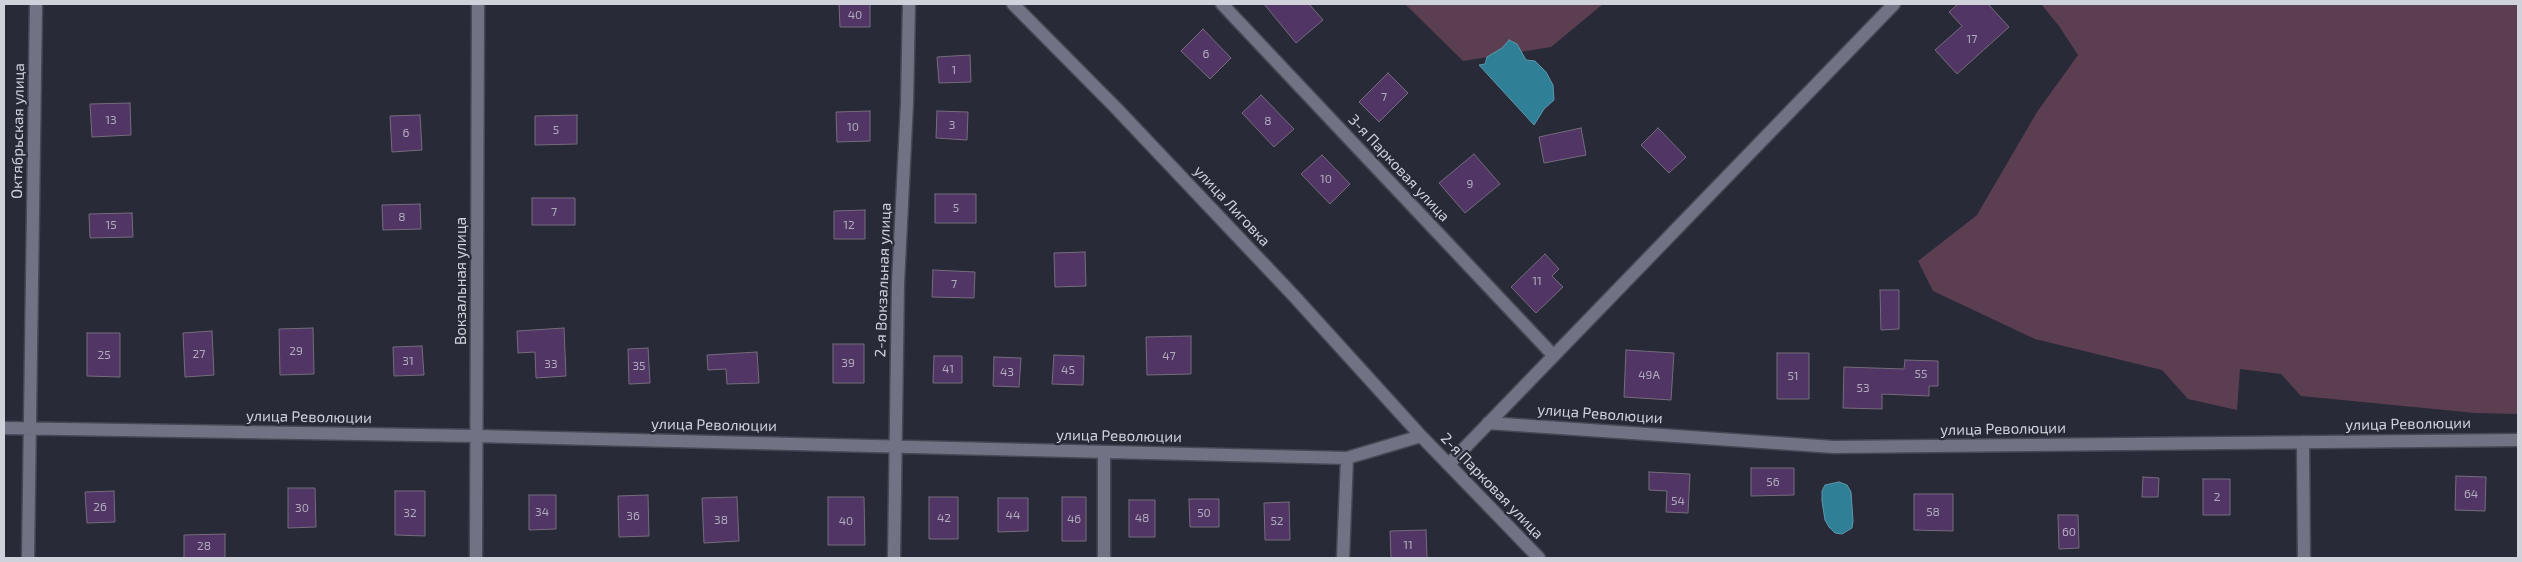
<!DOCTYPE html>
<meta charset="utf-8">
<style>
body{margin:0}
#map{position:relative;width:2522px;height:562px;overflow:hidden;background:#282a38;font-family:"Exo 2",sans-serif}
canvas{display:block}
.frame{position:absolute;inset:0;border:5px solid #d0d2db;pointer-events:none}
</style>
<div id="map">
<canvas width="2522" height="562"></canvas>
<div class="frame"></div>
</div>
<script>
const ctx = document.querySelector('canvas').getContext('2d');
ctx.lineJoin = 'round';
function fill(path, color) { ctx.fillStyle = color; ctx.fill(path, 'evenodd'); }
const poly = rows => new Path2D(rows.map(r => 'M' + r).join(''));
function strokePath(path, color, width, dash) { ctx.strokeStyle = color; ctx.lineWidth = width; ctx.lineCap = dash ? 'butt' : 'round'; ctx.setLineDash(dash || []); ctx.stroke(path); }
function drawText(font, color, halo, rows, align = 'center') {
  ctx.font = font + ' "Exo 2",sans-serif'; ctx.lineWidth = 4.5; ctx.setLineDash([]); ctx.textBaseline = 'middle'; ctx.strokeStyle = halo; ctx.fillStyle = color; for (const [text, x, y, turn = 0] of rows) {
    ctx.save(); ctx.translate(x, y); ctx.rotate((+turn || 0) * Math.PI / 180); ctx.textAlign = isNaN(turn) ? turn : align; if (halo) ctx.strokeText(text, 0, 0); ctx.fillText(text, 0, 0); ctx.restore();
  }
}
const green = poly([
 [1405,4,1603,4,1551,47,1463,61],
 [2041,4,2518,4,2518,414,2475,413,2301,396,2281,374,2240,369,2237,410,2188,399,2162,370,2035,339,1933,291,1918,261,1977,215,2037,112,2078,55,2059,26]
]);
const water = poly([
 [1509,40,1517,44,1526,60,1535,61,1546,72,1553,85,1554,100,1544,109,1534,125,1479,65,1485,64,1487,57,1502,48,1509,40],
 [1839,482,1847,485,1851,492,1853,521,1852,528,1842,534,1835,533,1829,527,1825,520,1822,501,1822,491,1825,485,1839,482]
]);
const building = poly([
 [839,4,870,4,870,27,840,27,839,4],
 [1264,4,1309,4,1323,20,1296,43,1264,4],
 [1958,4,1988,4,2009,27,1957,74,1935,50,1962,26,1949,12,1958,4],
 [1203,29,1231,58,1210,79,1181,51,1203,29],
 [970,55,971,82,939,83,937,57,970,55],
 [1388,73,1408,93,1379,122,1359,102,1388,73],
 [1261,95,1294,129,1274,147,1242,113,1261,95],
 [130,103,131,135,92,137,90,104,130,103],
 [870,111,870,141,837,142,836,112,870,111],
 [937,111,968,112,967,140,936,138,937,111],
 [420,115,422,150,392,152,390,116,420,115],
 [577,115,577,144,535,145,535,116,577,115],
 [1581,128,1586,155,1544,163,1539,137,1581,128],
 [1658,128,1686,157,1669,173,1641,145,1658,128],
 [1474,154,1500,184,1465,213,1439,183,1474,154],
 [1322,155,1350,184,1330,204,1301,174,1322,155],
 [935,194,976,194,976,223,935,223,935,194],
 [532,198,575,198,575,225,532,225,532,198],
 [420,204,421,229,383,230,382,205,420,204],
 [865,210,865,239,834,239,834,211,865,210],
 [132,213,133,237,90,238,89,214,132,213],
 [1085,252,1086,286,1055,287,1054,253,1085,252],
 [1545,254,1559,269,1552,276,1563,287,1536,313,1511,287,1545,254],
 [933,270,975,272,974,298,932,297,933,270],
 [1880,290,1899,290,1899,329,1881,330,1880,290],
 [313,328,314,374,280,375,279,329,313,328],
 [564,328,566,376,536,378,535,352,518,353,517,331,564,328],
 [212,331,214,375,185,377,183,333,212,331],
 [87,333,120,333,120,377,87,376,87,333],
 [1191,336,1191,374,1147,375,1146,337,1191,336],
 [833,344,864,344,864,383,833,383,833,344],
 [422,346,424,375,394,376,393,347,422,346],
 [648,348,650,383,629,384,628,349,648,348],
 [1626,350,1674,353,1671,400,1624,397,1626,350],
 [757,352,759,383,727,384,726,369,708,370,707,355,757,352],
 [1777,353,1809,353,1809,399,1777,399,1777,353],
 [1054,355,1084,356,1083,385,1052,384,1054,355],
 [934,356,962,356,962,383,933,383,934,356],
 [994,357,1021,358,1019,387,993,386,994,357],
 [1905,360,1938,361,1938,386,1929,386,1929,396,1882,394,1882,409,1843,408,1844,367,1904,369,1905,360],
 [1751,468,1794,468,1794,495,1751,496,1751,468],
 [1649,472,1690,474,1688,513,1666,512,1667,491,1649,490,1649,472],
 [2456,476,2486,477,2485,511,2455,510,2456,476],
 [2143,477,2159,478,2158,497,2142,497,2143,477],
 [2203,479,2230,479,2230,515,2203,515,2203,479],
 [288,488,315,488,316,527,288,528,288,488],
 [114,491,115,522,87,523,85,492,114,491],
 [395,491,425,491,425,536,395,535,395,491],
 [1914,494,1953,494,1953,531,1914,530,1914,494],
 [529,495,556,495,556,529,529,530,529,495],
 [648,495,649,536,619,537,618,496,648,495],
 [737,497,739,541,704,543,702,498,737,497],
 [828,497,864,497,865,545,828,545,828,497],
 [929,497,958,497,958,539,929,539,929,497],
 [1062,497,1086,497,1086,541,1062,541,1062,497],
 [998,498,1028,498,1028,531,998,532,998,498],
 [1189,499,1219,499,1219,527,1190,527,1189,499],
 [1129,500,1155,500,1155,537,1129,537,1129,500],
 [1289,502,1290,540,1265,540,1264,503,1289,502],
 [2058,515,2078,515,2079,548,2059,549,2058,515],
 [1426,530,1427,558,1391,558,1390,531,1426,530],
 [225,534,225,558,184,558,184,535,225,534]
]);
const street = poly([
 [1013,4,1116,108,1294,296,1421,436,1539,558],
 [1222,4,1553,355],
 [1488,423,1834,447,2518,440],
 [4,428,477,436,1347,458,1421,436],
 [2303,442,2304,558],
 [1450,463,1894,4],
 [28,558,36,4],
 [476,558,478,4],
 [894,558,898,283,907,103,909,4],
 [1104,558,1104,453],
 [1343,558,1347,458]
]);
const numberNames = [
 ["40",855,15],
 ["17",1972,39],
 ["6",1206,54],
 ["1",954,70],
 ["7",1384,97],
 ["13",111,120],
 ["8",1268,121],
 ["3",952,125],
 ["10",853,127],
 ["5",556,130],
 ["6",406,133],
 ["10",1326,179],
 ["9",1470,184],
 ["5",956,208],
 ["7",554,212],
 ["8",402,217],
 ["15",111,225],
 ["12",849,225],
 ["11",1537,281],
 ["7",954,284],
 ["29",296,351],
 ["27",199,354],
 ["25",104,355],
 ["47",1169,356],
 ["31",408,361],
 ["39",848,363],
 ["33",551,364],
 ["35",639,366],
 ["41",948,369],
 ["45",1068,370],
 ["43",1007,372],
 ["55",1921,374],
 ["49А",1649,375],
 ["51",1793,376],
 ["53",1863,388],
 ["56",1773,482],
 ["64",2471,494],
 ["2",2217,497],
 ["54",1678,501],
 ["26",100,507],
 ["30",302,508],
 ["34",542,512],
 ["58",1933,512],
 ["32",410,513],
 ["50",1204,513],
 ["44",1013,515],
 ["36",633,516],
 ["42",944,518],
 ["48",1142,518],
 ["46",1074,519],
 ["38",721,520],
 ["40",846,521],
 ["52",1277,521],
 ["60",2069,532],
 ["11",1408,545],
 ["28",204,546]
];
const streetNames = [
 ["Октябрьская улица",18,131,-89],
 ["3-я Парковая улица",1399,168,47],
 ["улица Лиговка",1232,206,47],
 ["2-я Вокзальная улица",883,280,-88],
 ["Вокзальная улица",461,281,-90],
 ["улица Революции",1600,414,4],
 ["улица Революции",309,417,1],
 ["улица Революции",2408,424,-1],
 ["улица Революции",714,425,1],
 ["улица Революции",2003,429,-1],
 ["улица Революции",1119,436,1],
 ["2-я Парковая улица",1492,486,46]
];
fill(green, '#5c3e51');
fill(water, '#2f7f96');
strokePath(water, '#5f98ab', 1);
fill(building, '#513564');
strokePath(building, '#756c7c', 1);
strokePath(street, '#464854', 15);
strokePath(street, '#717384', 12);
drawText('12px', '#b0abbd', null, numberNames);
drawText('15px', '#d0d2db', '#282a38', streetNames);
</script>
